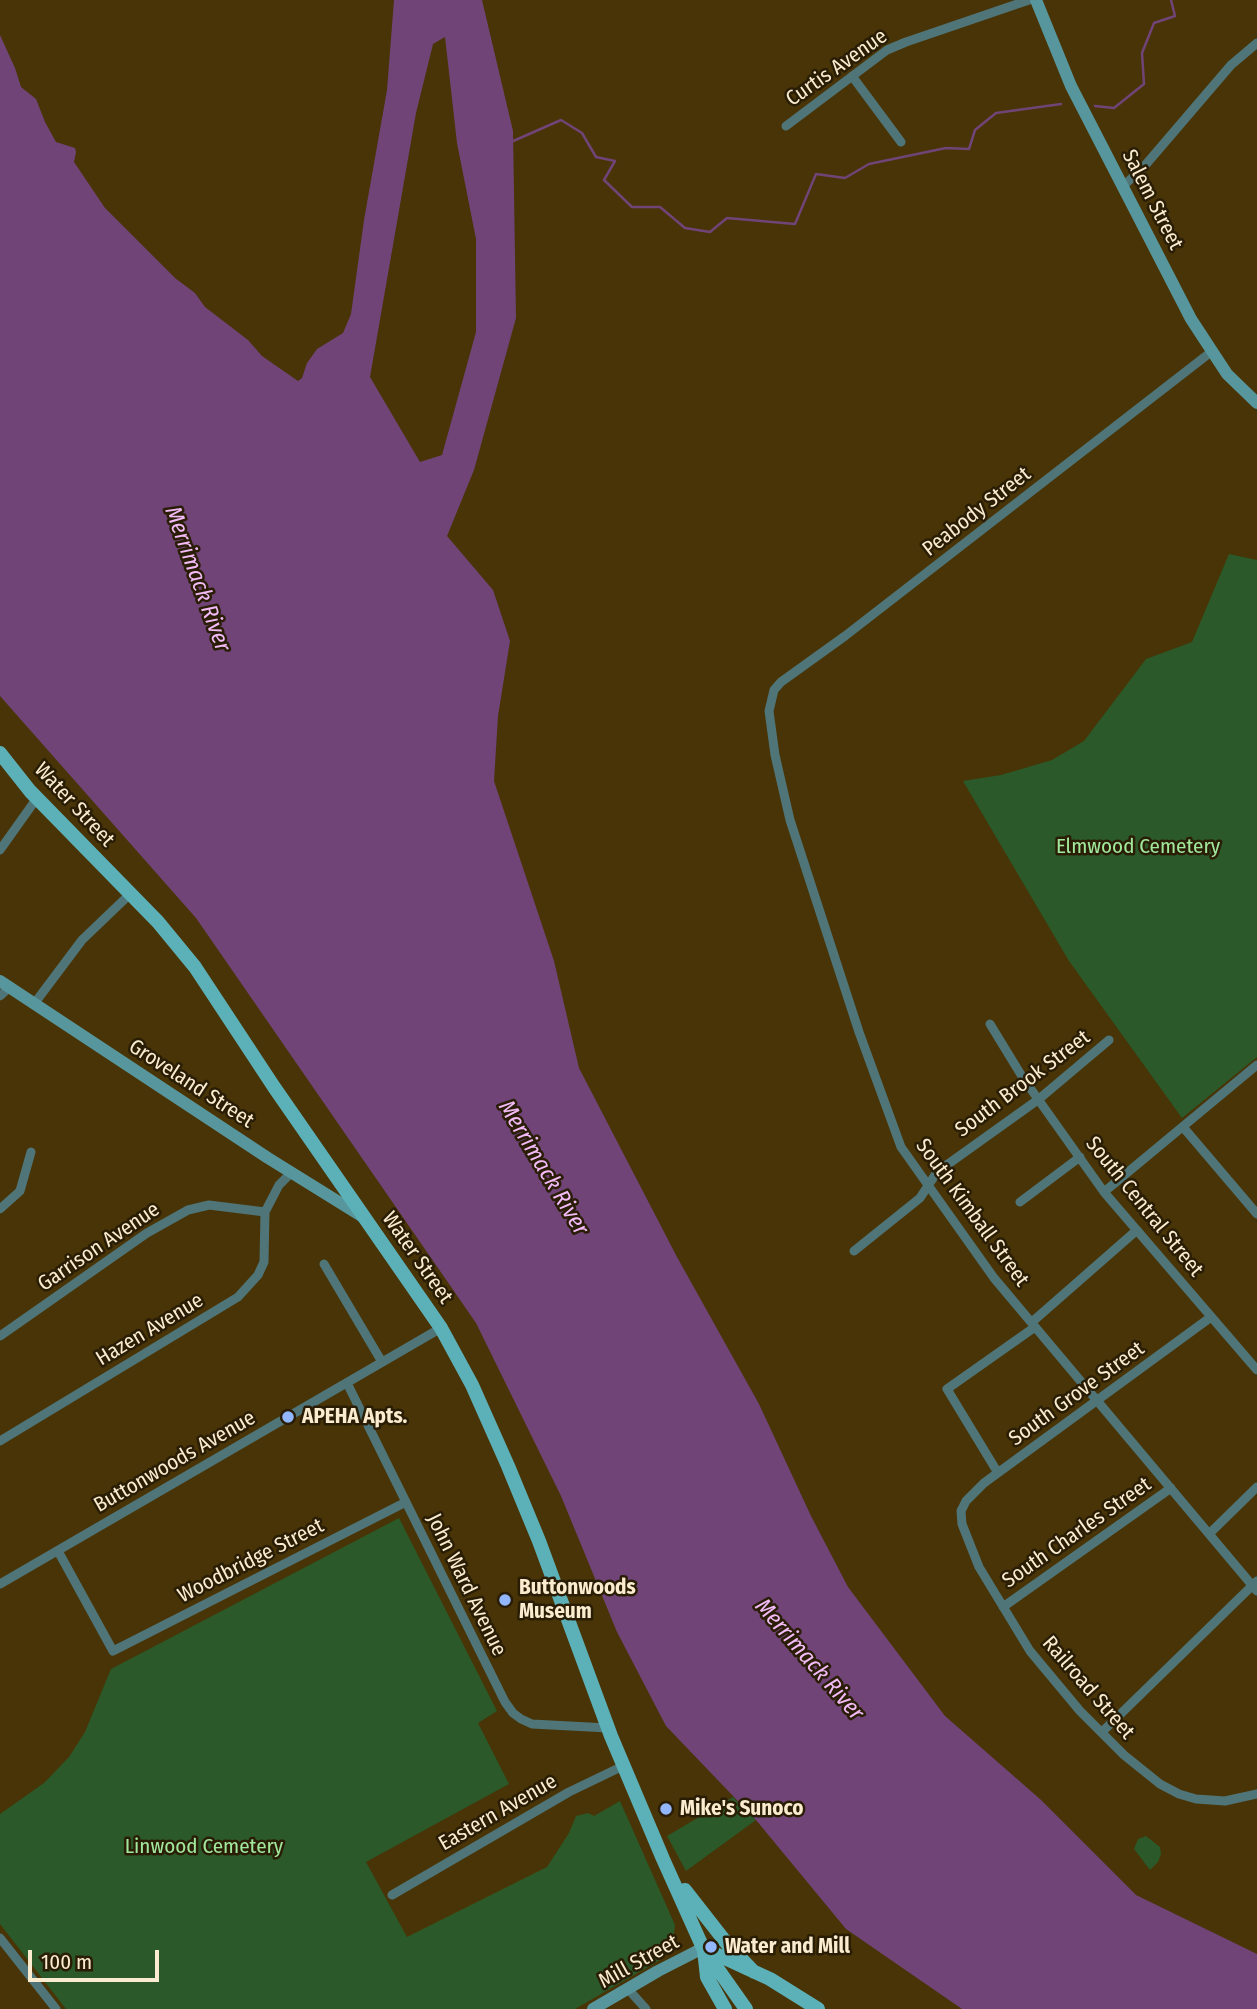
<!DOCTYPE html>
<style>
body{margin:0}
#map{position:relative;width:1257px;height:2009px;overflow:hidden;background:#483406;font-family:"Fira Sans Condensed",sans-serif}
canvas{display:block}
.scale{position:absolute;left:28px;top:1950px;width:131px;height:32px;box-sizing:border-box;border:4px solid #fbeccf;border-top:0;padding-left:9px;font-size:21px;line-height:24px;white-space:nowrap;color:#fbeccf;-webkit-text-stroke:5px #291d06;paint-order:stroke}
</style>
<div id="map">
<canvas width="1257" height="2009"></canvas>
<div class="scale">100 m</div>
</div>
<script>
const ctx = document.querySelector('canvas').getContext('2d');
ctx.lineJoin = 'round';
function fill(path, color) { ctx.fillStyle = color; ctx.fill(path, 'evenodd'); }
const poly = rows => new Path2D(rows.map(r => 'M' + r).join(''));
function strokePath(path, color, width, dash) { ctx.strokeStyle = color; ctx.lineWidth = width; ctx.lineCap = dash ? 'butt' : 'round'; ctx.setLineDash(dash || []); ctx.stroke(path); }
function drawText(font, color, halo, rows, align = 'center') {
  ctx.font = font + ' "Fira Sans Condensed",sans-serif'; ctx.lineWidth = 5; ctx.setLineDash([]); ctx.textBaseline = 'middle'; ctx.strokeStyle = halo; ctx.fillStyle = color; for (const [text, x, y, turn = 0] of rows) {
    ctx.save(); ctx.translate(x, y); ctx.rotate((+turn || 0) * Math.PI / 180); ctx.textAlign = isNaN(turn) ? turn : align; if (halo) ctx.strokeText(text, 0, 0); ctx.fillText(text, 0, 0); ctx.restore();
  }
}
const green = poly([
 [1229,554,1257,560,1257,1057,1182,1118,1069,961,963,781,1001,775,1052,760,1084,741,1146,659,1192,642],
 [399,1518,497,1711,478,1723,509,1784,366,1862,407,1937,547,1867,569,1833,576,1816,588,1813,594,1816,620,1801,675,1925,672,1947,664,1957,655,1963,575,2009,66,2009,0,1924,0,1814,44,1783,69,1757,85,1732,111,1669],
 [733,1797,756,1820,686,1871,667,1836],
 [1146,1836,1160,1847,1161,1854,1158,1862,1150,1870,1134,1849,1138,1839]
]);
const water = poly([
 [394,0,482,0,513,131,516,318,474,470,447,536,493,590,510,641,498,716,494,781,554,961,579,1068,677,1257,759,1404,811,1516,848,1587,945,1716,1040,1799,1136,1895,1257,1954,1257,2009,962,2009,846,1929,756,1820,666,1726,617,1632,561,1496,476,1323,196,918,0,696,0,35,15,68,21,87,36,99,45,122,56,142,75,148,76,152,74,162,105,208,175,278,195,293,205,307,248,340,262,356,298,381,302,378,307,363,317,349,343,333,351,314,364,220,387,90],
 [445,37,457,143,476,239,476,332,442,455,420,462,370,377,416,113,433,44]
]);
const stream = poly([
 [1095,106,1114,108,1144,84,1142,53,1154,23,1175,16,1171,0],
 [511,142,561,120,582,133,596,157,615,161,604,180,632,207,660,207,685,228,710,232,727,218,795,224,816,174,845,178,869,164,946,148,969,149,975,130,996,113,1061,104]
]);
const minor = poly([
 [852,76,901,142],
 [786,126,887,50,906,42,1029,0],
 [1123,186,1142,169,1231,65,1257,43],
 [1211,352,845,636,781,682,774,690,769,711,775,755,790,820,859,1032,901,1147,994,1278,1257,1591],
 [0,850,37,798],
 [0,996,10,987],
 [34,1004,82,940,130,894],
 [990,1024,1023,1078,1104,1192,1257,1370],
 [1183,1127,1257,1214],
 [1104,1192,1257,1065],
 [1020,1202,1080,1157],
 [0,1209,20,1191,31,1152],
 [854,1251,920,1198,937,1172,1039,1099,1109,1040],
 [324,1264,382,1362],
 [1211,1317,984,1483,966,1501,961,1511,962,1524,979,1567,1030,1651,1080,1711,1124,1755,1160,1784,1179,1794,1196,1799,1225,1801,1257,1794],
 [1032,1322,1137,1230],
 [0,1336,147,1233,188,1210,209,1205,265,1212],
 [347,1383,505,1702,513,1713,521,1719,532,1724,608,1728],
 [0,1441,238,1297,258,1275,264,1262,265,1212,279,1185,291,1173],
 [998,1473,947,1389,1035,1327],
 [1209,1534,1257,1487],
 [58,1551,113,1651,406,1502],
 [0,1584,441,1328],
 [1003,1607,1171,1488],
 [1102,1732,1257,1581],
 [392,1895,569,1792,623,1766],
 [0,1938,56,2009],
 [628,1989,646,2009]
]);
const secondary = poly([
 [1036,0,1071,86,1191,319,1227,374,1257,403],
 [0,981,268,1158,363,1217],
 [593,2009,658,1971,703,1948]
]);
const primary = poly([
 [0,753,30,791,158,922,195,967,274,1087,441,1328,472,1385,508,1466,539,1541,611,1736,663,1859,703,1948,746,2009],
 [685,1890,728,1945,754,1972],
 [705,1949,770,1979,818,2009],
 [704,1950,707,1977,725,2009]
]);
const markers = [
 [288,1417,7,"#93b7fd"],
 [505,1600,7,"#93b7fd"],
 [666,1809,7,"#93b7fd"],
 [711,1947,7,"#93b7fd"]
];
const streetNames = [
 ["Curtis Avenue",837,68,-35],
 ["Salem Street",1152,200,63],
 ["Peabody Street",977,512,-38],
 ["Water Street",74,805,47],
 ["Groveland Street",191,1084,33],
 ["South Brook Street",1023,1084,-37],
 ["South Central Street",1144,1207,51],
 ["South Kimball Street",972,1213,54],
 ["Garrison Avenue",99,1247,-34],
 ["Water Street",417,1258,55],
 ["Hazen Avenue",150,1330,-31],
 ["South Grove Street",1077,1394,-36],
 ["Buttonwoods Avenue",175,1462,-30],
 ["South Charles Street",1077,1533,-35],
 ["Woodbridge Street",251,1561,-27],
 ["John Ward Avenue",466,1585,64],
 ["Railroad Street",1088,1688,49],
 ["Eastern Avenue",498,1813,-30],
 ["Mill Street",639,1962,-29]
];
const parkNames = [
 ["Elmwood Cemetery",1138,847],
 ["Linwood Cemetery",204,1847]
];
const poiNames = [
 ["APEHA Apts.",302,1417],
 ["Buttonwoods",519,1588],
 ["Museum",519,1612],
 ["Mike's Sunoco",680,1809],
 ["Water and Mill",725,1947]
];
const waterNames = [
 ["Merrimack River",197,579,70],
 ["Merrimack River",543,1168,59],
 ["Merrimack River",809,1660,49]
];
fill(green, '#2b5929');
fill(water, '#714477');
strokePath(stream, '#714477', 2.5);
strokePath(minor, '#4f7578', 9);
strokePath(secondary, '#57969c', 12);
strokePath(primary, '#5cb0b7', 14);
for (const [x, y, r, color] of markers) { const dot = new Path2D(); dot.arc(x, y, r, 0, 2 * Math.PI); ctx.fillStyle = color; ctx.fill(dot); strokePath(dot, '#291d06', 2.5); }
drawText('21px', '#fbeccf', '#291d06', streetNames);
drawText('21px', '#a0e89c', '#291d06', parkNames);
drawText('bold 21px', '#fbeccf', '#291d06', poiNames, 'left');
drawText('italic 23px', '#f2bbf8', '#291d06', waterNames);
</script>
